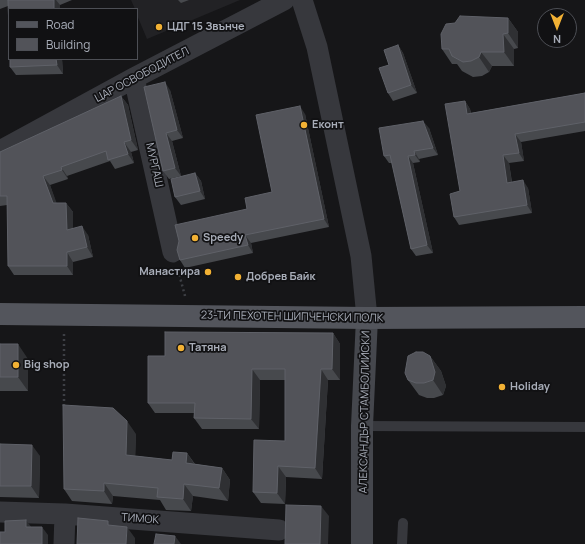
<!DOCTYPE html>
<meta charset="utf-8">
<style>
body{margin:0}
#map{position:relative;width:585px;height:544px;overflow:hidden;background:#161618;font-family:Manrope,sans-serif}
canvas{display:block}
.legend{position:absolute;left:8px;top:8px;width:130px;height:52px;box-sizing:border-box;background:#111113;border:1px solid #4d4f55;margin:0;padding:5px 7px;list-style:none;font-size:12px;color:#a8adb8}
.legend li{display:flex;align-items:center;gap:8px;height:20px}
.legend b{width:20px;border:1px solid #4d4f55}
.north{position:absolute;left:537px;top:8px;width:40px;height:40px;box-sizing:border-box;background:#111113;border:1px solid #4d4f55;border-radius:50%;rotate:180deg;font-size:11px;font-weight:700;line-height:16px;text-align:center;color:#a8adb8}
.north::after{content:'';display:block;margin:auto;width:14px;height:18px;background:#f2b134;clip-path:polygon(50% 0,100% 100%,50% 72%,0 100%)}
</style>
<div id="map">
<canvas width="585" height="544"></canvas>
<ul class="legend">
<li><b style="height:5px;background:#53555c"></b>Road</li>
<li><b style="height:11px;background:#525359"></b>Building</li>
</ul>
<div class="north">N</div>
</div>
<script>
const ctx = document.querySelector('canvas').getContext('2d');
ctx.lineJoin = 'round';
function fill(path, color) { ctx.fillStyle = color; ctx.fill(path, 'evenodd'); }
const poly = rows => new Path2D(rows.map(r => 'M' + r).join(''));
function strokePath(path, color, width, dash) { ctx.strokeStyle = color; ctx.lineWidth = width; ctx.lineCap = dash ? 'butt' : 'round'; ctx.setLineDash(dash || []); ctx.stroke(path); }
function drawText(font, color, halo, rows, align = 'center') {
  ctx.font = font + ' Manrope,sans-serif'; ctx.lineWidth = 3.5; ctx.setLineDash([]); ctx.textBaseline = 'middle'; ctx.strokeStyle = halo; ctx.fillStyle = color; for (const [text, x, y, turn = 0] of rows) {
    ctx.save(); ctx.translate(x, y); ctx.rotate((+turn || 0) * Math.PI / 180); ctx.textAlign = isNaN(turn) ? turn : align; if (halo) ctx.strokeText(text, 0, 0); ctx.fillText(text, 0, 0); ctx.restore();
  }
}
const built = poly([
 [131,0,240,0,147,39,137,15,137,9,135,9]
]);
const path = poly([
 [178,270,185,296],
 [64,334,64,407]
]);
const service = poly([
 [362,426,585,427],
 [402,544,403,523]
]);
const minor = poly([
 [302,0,317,47,361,256,367,318],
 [134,78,173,252],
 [0,151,134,78,284,0],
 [0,512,65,514,279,530],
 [64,544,65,514]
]);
const secondary = poly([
 [362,544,362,426,367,318]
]);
const primary = poly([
 [0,314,367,318,585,317]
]);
const wall = poly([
 [0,0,72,0,60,5,8,6,0,9],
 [178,0,189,0,181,3],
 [508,18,518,32,518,48,514,49,514,66,492,66,489,72,482,76,473,77,462,71,457,64,452,64,442,49],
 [398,45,403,53,417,93,393,101,388,93,389,65],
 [62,59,63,74,16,75,10,67],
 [170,90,183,138,172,141,181,176,169,179,163,171],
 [585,93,585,131,521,142,524,161,509,163,512,182,528,188,532,213,459,225,454,217,460,191,465,101,470,109,471,113],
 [121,96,128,105,138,150,131,152,134,163,115,169,110,161,67,176,68,179,50,185,56,203,66,203,73,212,73,228,88,235,93,257,73,262,73,275,14,275,8,266,7,205,0,206,0,152],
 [305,114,329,227,251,243,253,253,185,268,180,260,247,209,272,192],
 [429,128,438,155,419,159,420,162,413,163,433,253,416,256,411,249,392,163,389,163,384,156],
 [195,173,201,181,205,199,181,205,175,197],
 [333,333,340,344,340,380,328,380,322,479,286,477,285,504,261,503,253,492,285,441,285,380,260,380,259,429,202,429,194,418,194,413,155,413,148,403,165,356],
 [0,344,28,359,28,391,0,391],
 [430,356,441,371,446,386,443,395,434,398,427,398,419,395,408,380],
 [136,434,135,456,172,460,187,453,195,464,222,468,230,480,228,501,193,496,191,511,166,510,160,500,113,496,112,504,72,501,64,489],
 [0,444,40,456,39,498,0,497]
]);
const shadedWall = poly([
 [54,0,56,0,60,5,60,9,54,9],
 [508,18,518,32,518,48,508,33],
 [503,34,514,49,514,66,504,52],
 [398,45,403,53,417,93,411,85],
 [481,52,492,66,489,72,479,57],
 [56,59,62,59,63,74,57,65],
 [165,82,170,90,183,138,177,130],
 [121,96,128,105,138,150,131,140],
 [465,101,470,109,472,122,467,114],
 [300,106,305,114,329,227,324,219],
 [423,121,429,128,438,155,433,148],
 [166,133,172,141,181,176,175,168],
 [515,134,521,142,524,161,519,153],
 [124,142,131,152,134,163,128,154],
 [414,151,419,159,420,162,415,155],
 [503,155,509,163,513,191,507,183],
 [408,156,413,163,433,253,427,245],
 [61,167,67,176,68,179,62,170],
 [195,173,201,181,205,199,200,191],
 [43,176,50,185,60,212,53,203],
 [523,180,528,188,532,213,527,205],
 [66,203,73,212,73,239,67,230],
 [82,226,88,235,93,257,87,247],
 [245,235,251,243,253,253,248,245],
 [67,252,73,262,73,275,67,266],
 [333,333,340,344,340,380,332,369],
 [18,344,28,359,28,391,18,377],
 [430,356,441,371,446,386,443,395,433,380],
 [252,369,260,380,259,429,251,419],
 [321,369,328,380,322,479,315,468],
 [127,421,136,434,135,468,126,455],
 [32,445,40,456,39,498,31,486],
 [187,453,195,465,186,463],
 [278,466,286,477,285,504,277,493],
 [222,468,230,480,228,501,219,488],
 [104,483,113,496,112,504,104,491],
 [184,484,193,496,191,511,183,499],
 [321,506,329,516,328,544,320,544],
 [26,520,32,528,26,527],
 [42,527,48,535,48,544,42,544],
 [127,527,135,538,135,544,126,544],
 [175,536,181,544,174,544]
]);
const building = poly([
 [8,0,54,0,54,9,9,9,9,32,8,0],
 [460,16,508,18,508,33,503,34,504,52,481,52,479,57,471,61,463,62,452,56,449,49,442,49,441,34,446,24,455,23,460,16],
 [398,45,411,85,388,93,379,68,389,65,384,50,398,45],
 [10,59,56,59,57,65,10,67,10,59],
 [165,82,177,130,166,133,175,168,163,171,144,87,165,82],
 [585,93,585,122,515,134,519,153,503,155,507,183,523,180,527,205,454,217,450,194,460,191,445,104,465,101,467,114,585,93],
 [121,96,131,140,124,142,128,154,108,160,106,151,61,167,62,170,43,176,53,203,66,203,67,230,82,226,87,247,67,252,67,266,8,266,7,196,0,196,0,152,121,96],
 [300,106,324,219,245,235,248,245,180,260,177,250,179,241,175,225,247,209,245,198,272,192,256,115,300,106],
 [423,121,433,148,414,151,415,155,408,156,427,245,411,249,390,155,384,156,379,128,423,121],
 [195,173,200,191,175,197,171,179,195,173],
 [165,332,333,333,332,369,321,369,315,468,278,466,277,493,253,492,254,440,285,441,285,369,252,369,251,419,194,418,195,403,148,403,148,356,165,356,165,332],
 [0,344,18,344,18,377,0,377,0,344],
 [416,352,423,352,430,356,435,372,433,380,424,383,416,383,408,380,405,373,408,356,416,352],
 [63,405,113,408,127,421,126,455,172,460,173,452,187,453,186,463,222,468,219,488,184,484,183,499,157,497,158,488,104,483,104,491,64,489,63,405],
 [0,444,32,445,31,486,0,486,0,444],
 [286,505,321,506,320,544,285,544,286,505],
 [78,518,108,521,108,525,127,527,126,544,77,544,78,518],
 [26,520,26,527,42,527,42,544,0,544,0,532,5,532,5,521,26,520],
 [156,534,175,536,174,544,154,544,156,534]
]);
const markers = [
 [159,27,4,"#f2b134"],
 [304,125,4,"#f2b134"],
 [195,238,4,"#f2b134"],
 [208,272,4,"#f2b134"],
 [238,277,4,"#f2b134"],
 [181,348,4,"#f2b134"],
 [16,365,4,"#f2b134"],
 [502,387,4,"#f2b134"]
];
const poiNames = [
 ["ЦДГ 15 Звънче",167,27],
 ["Еконт",312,125],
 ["Speedy",203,238],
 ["Манастира",200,272,"right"],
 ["Добрев Байк",246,277],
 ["Татяна",189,348],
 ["Big shop",24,365],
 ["Holiday",510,387]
];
const streetNames = [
 ["ЦАР ОСВОБОДИТЕЛ",142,75,-28],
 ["МУРГАШ",154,165,77],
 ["23-ТИ ПЕХОТЕН ШИПЧЕНСКИ ПОЛК",292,317,1],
 ["АЛЕКСАНДЪР СТАМБОЛИЙСКИ",365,412,-89],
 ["ТИМОК",140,519,4]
];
fill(built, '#222225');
strokePath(path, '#3d3f44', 2.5, [2, 3]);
strokePath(service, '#37383d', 10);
strokePath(minor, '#37383d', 21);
strokePath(secondary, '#45474d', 22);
strokePath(primary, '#53555c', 22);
fill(wall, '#47494d');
fill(shadedWall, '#2f3033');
fill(building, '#525359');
strokePath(building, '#5f6168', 1);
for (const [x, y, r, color] of markers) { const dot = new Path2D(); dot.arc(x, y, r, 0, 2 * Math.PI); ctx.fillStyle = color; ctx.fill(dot); strokePath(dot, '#111113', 1.5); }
drawText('bold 11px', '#a8adb8', '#111113', poiNames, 'left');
drawText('11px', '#a8adb8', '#111113', streetNames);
</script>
